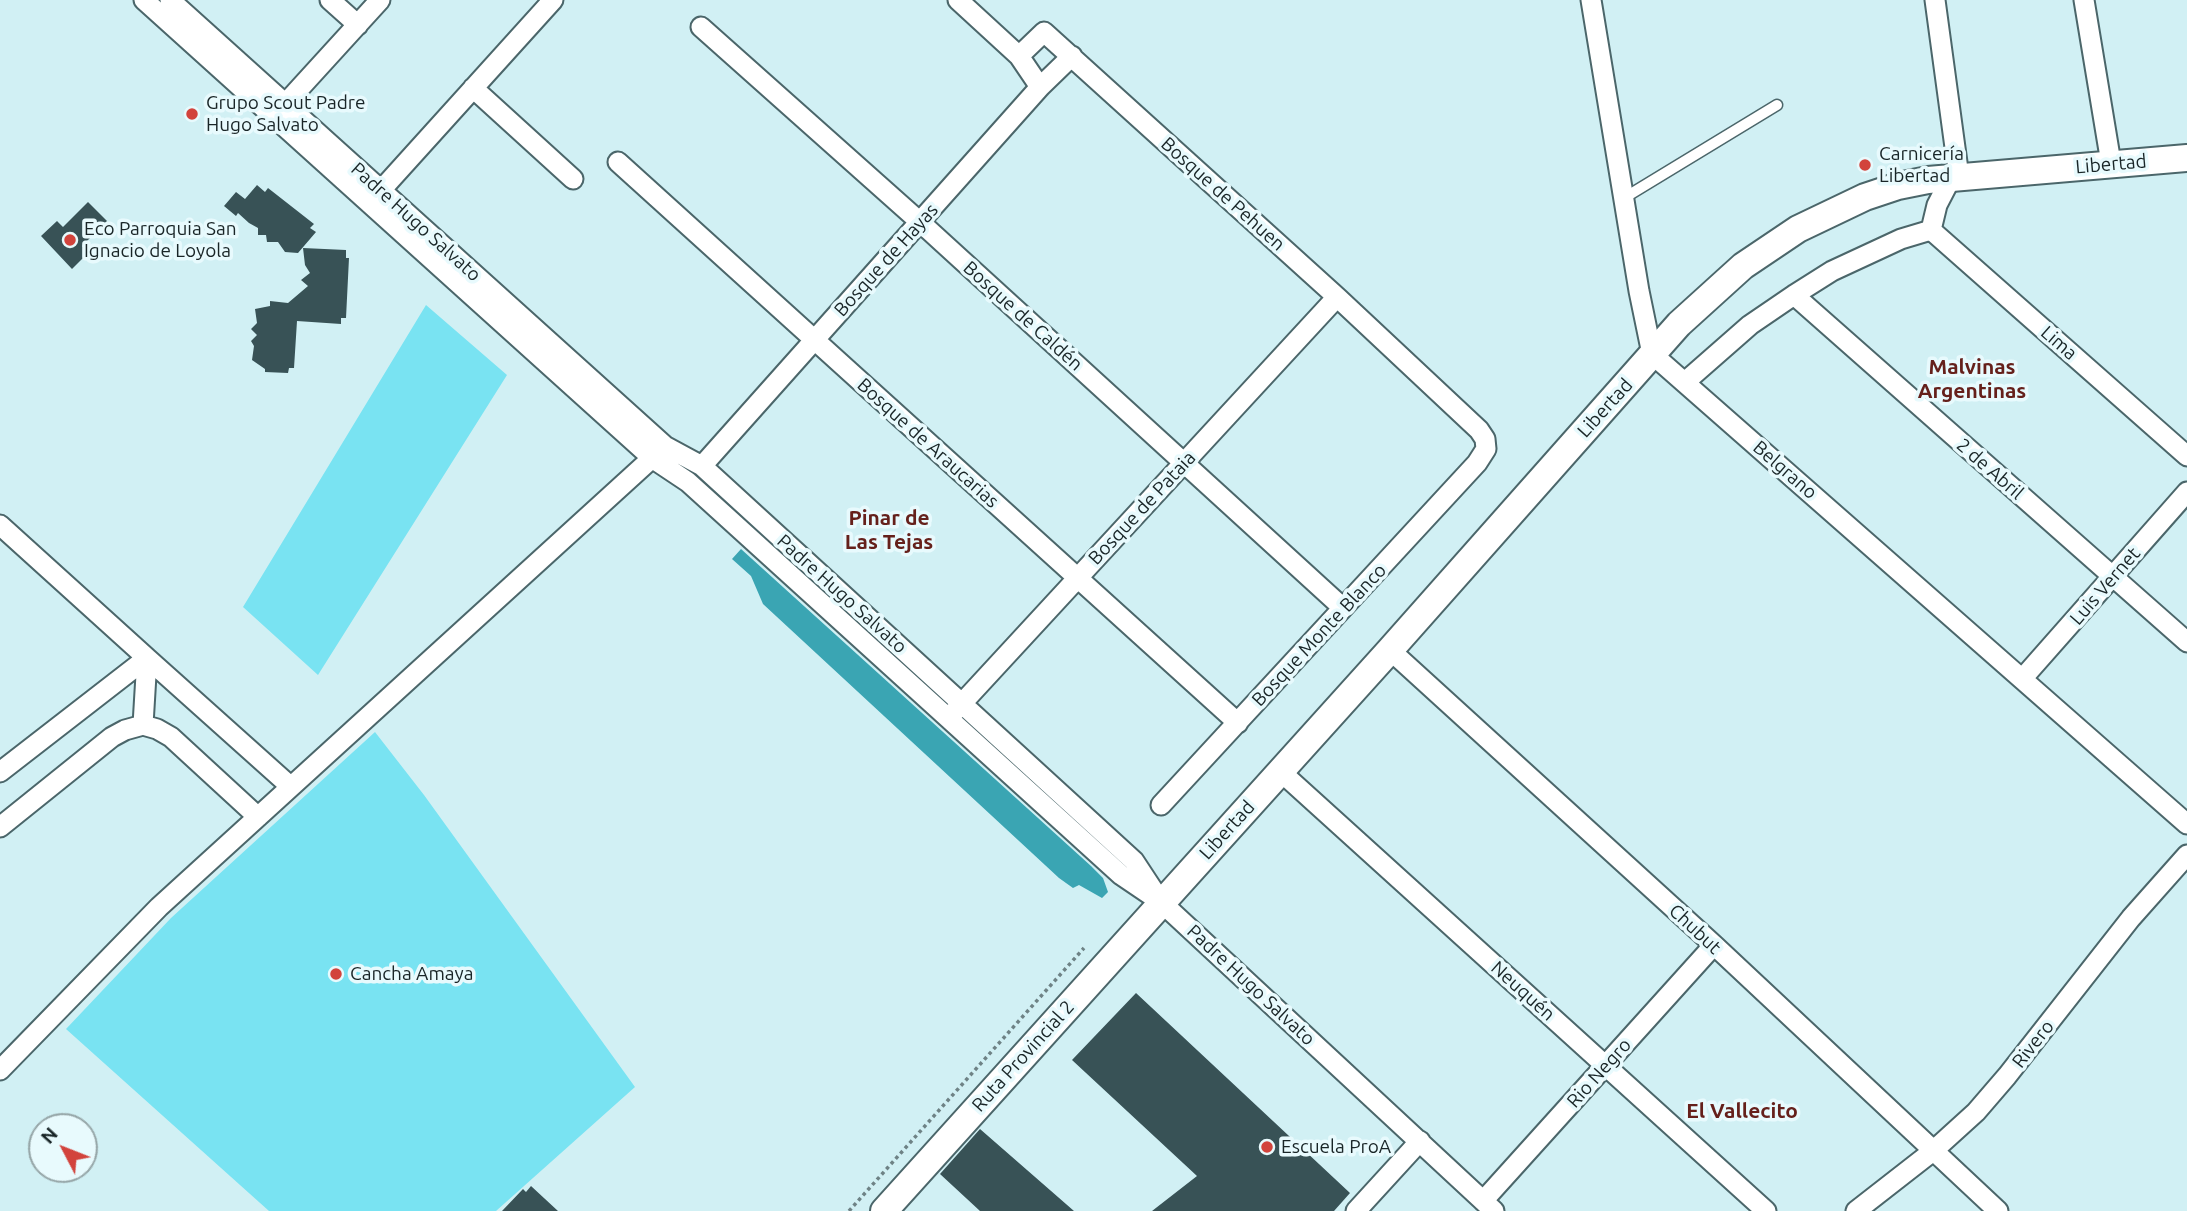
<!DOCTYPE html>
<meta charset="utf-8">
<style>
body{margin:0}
#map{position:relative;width:2187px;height:1211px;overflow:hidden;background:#d1f0f4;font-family:Ubuntu,sans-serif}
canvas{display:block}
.north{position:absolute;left:28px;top:1113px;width:70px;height:70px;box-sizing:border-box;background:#e8fafd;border:2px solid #95a5a7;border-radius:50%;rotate:312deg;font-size:19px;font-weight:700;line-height:28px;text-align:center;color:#192527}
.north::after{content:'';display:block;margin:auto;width:24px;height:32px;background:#d2433c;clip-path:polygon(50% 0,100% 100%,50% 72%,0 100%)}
</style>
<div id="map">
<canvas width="2187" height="1211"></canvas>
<div class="north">N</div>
</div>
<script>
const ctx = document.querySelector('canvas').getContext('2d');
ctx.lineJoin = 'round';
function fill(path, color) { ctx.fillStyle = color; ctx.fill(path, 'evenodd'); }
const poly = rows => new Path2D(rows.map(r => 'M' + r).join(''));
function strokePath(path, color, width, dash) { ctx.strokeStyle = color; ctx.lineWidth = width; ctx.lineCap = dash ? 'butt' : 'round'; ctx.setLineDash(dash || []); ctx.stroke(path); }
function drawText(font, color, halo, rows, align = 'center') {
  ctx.font = font + ' Ubuntu,sans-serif'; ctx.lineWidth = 7; ctx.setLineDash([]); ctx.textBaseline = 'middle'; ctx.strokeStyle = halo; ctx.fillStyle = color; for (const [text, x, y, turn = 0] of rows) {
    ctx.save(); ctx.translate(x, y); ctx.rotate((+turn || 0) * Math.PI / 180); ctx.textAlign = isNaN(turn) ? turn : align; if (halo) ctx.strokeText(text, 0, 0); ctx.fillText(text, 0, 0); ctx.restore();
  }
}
const green = poly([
 [426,305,507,375,318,675,243,607],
 [375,732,424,795,635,1087,496,1211,269,1211,66,1029,171,918]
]);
const water = poly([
 [741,549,1091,866,1103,878,1108,892,1102,898,1079,885,1073,888,1059,878,763,604,751,576,732,559]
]);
const building = poly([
 [257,185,265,192,268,188,314,224,310,228,316,232,298,253,285,252,278,242,267,242,266,235,258,235,258,228,249,223,238,213,236,216,224,206,236,192,245,199],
 [88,202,107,221,82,246,88,253,72,269,41,236,57,221,63,227],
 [303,248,346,250,346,258,349,258,346,318,341,318,341,324,297,321,294,368,289,368,288,373,265,372,265,369,252,360,254,346,251,341,257,335,251,329,257,323,255,309,270,306,270,301,288,303,308,286,301,280,310,273,305,265],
 [1136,993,1350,1193,1334,1211,1152,1211,1197,1176,1072,1060],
 [980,1129,1074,1211,980,1211,940,1174],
 [531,1186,558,1211,502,1211,523,1189,526,1192]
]);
const path = poly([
 [849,1211,1084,948]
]);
const service = poly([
 [1624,198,1777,105]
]);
const minor = poly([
 [144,0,652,458,688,482,1121,875,1152,896],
 [170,0,665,446,702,466,1134,861,1161,902,1494,1211],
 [330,0,358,25],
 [958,0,1019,56,1044,32,1337,297,1479,430,1485,439,1486,449,1477,463,1161,805],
 [1591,0,1639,291,1652,354,2187,824],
 [1935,0,1959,177],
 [2084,0,2111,163],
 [701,27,920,222,1343,608],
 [1019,56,1040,87],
 [473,88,573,179],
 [277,113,380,0],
 [618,162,1238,723],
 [374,198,553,0],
 [1931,230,2187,456],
 [1931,230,1937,205,1951,178],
 [1794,295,2187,642],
 [1685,382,1750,325,1794,295,1832,271,1901,239,1931,230],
 [702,466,1040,87,1072,56],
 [0,525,147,658,143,725,157,729,171,737,258,817],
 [1390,650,1714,945,1998,1211],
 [2022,679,2187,492],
 [954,712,1337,297],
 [1280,771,1766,1211],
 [0,772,147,658,290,786],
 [0,827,112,737,125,730,143,725],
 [0,1070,159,907,662,449],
 [1483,1201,1714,945],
 [1356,1211,1420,1141],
 [1856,1211,1933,1151,1976,1112,2007,1076,2131,918,2187,855]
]);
const secondary = poly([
 [884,1211,1390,650,1679,324,1743,266,1798,229,1865,197,1898,186,1928,180,2187,158]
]);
const markers = [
 [192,114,7,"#d2433c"],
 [1865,165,7,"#d2433c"],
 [70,240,7,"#d2433c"],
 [336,974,7,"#d2433c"],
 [1267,1147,7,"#d2433c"]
];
const poiNames = [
 ["Grupo Scout Padre",206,103],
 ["Hugo Salvato",206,125],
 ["Carnicería",1879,154],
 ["Libertad",1879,176],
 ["Eco Parroquia San",84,229],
 ["Ignacio de Loyola",84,251],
 ["Cancha Amaya",350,974],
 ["Escuela ProA",1281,1147]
];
const streetNames = [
 ["Libertad",2111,164,-5],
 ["Bosque de Pehuen",1223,194,42],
 ["Padre Hugo Salvato",416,222,42],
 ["Bosque de Hayas",886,260,-48],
 ["Bosque de Caldén",1023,316,42],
 ["Lima",2059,343,41],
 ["Libertad",1605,408,-48],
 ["Bosque de Araucarias",928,443,42],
 ["2 de Abril",1990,469,41],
 ["Belgrano",1785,470,41],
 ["Bosque de Pataia",1142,508,-47],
 ["Luis Vernet",2105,586,-49],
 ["Padre Hugo Salvato",842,594,42],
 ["Bosque Monte Blanco",1319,635,-47],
 ["Libertad",1227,830,-48],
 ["Chubut",1695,929,43],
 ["Padre Hugo Salvato",1251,985,43],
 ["Neuquén",1523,991,42],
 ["Rivero",2033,1044,-52],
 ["Ruta Provincial 2",1023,1056,-48],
 ["Rio Negro",1599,1073,-48]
];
const neighbourhoodNames = [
 ["Malvinas",1972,367],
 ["Argentinas",1972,391],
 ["Pinar de",889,518],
 ["Las Tejas",889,542],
 ["El Vallecito",1742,1111]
];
fill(green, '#79e3f2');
fill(water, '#3aa5b3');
fill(building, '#385256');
strokePath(service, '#4b666a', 13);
strokePath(minor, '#4b666a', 23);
strokePath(secondary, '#4b666a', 30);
strokePath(path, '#6e8285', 3.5, [3.5, 3.5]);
strokePath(service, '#fff', 10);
strokePath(minor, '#fff', 19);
strokePath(secondary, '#fff', 26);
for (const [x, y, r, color] of markers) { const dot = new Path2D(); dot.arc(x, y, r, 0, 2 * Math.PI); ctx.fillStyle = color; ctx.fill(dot); strokePath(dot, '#e8fafd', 2.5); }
drawText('19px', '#192527', '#e8fafd', poiNames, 'left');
drawText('19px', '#192527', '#e8fafd', streetNames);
drawText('bold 21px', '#65201b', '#e8fafd', neighbourhoodNames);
</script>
